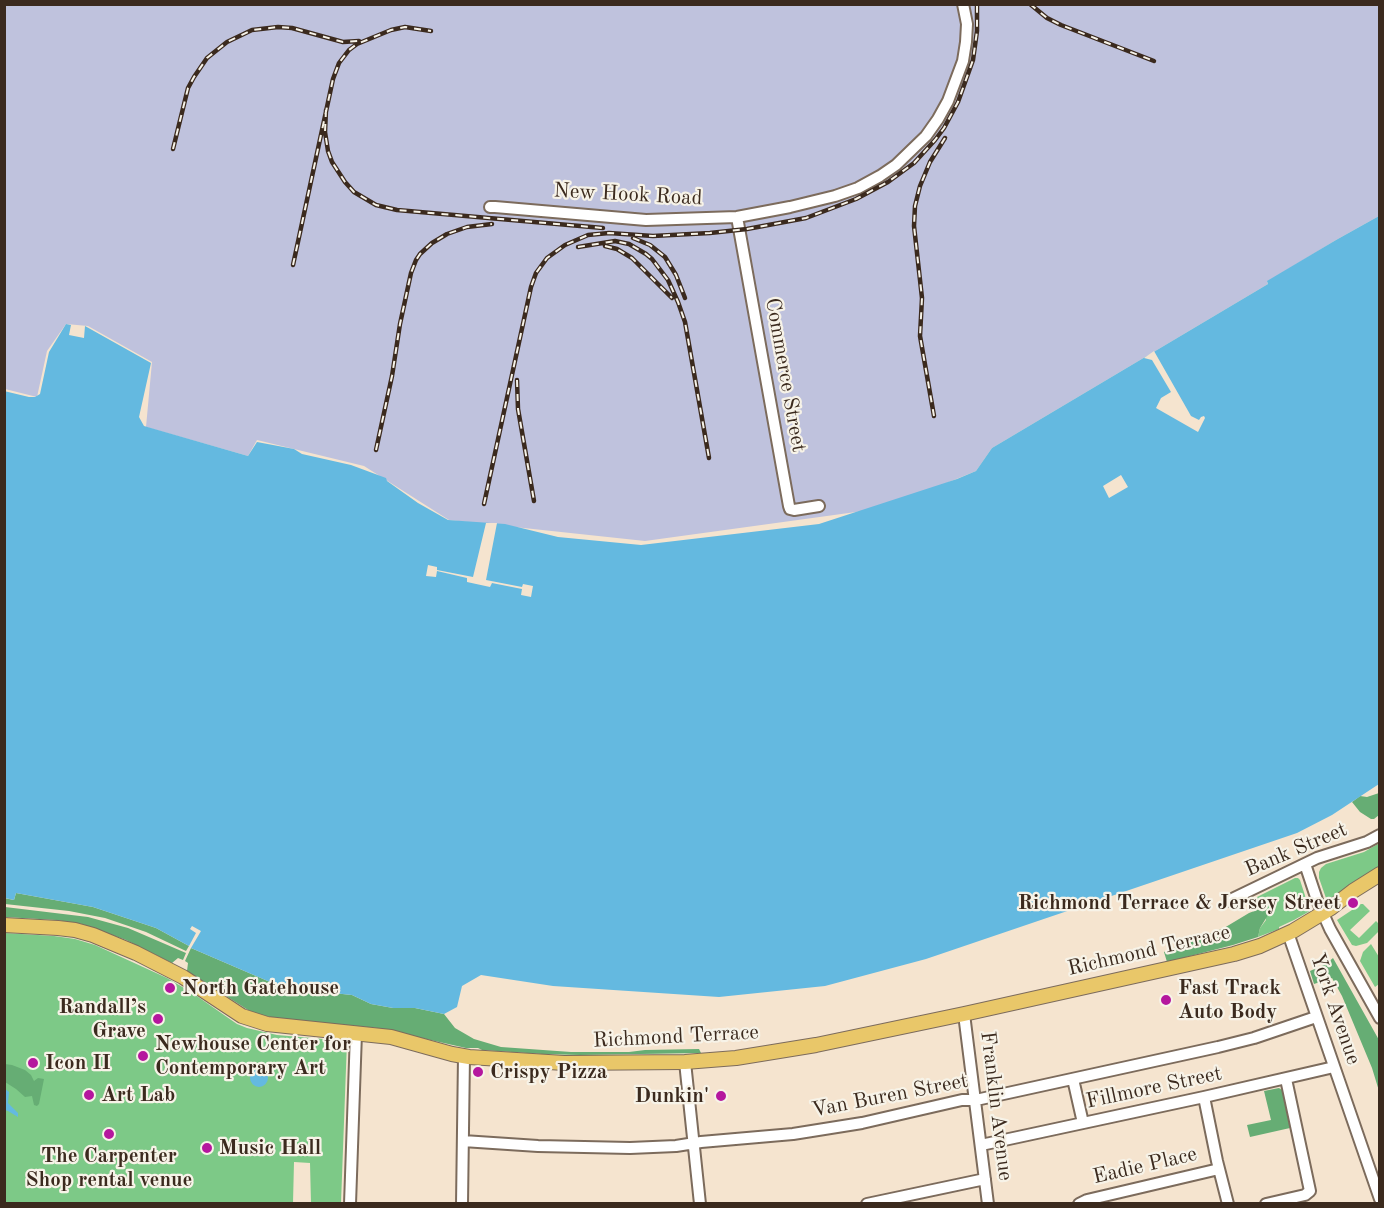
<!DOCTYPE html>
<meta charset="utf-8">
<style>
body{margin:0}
#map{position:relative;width:1384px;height:1208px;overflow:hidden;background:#f5e4cf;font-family:"Old Standard TT",serif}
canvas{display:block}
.frame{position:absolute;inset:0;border:6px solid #3b2a1e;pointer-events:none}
</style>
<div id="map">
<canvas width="1384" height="1208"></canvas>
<div class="frame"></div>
</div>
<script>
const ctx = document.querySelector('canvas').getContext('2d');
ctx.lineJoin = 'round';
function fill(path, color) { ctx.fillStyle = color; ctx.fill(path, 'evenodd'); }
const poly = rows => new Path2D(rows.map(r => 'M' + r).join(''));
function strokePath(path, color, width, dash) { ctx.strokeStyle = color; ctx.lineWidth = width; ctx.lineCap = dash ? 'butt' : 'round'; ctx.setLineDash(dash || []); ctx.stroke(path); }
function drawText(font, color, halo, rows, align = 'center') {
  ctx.font = font + ' "Old Standard TT",serif'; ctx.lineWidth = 4.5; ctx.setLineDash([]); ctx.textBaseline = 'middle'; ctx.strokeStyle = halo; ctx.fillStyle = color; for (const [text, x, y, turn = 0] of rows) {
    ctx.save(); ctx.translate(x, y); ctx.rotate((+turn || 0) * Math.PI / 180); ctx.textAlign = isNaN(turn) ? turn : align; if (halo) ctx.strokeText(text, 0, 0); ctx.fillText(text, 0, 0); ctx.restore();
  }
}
const industrial = poly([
 [5,5,1379,5,1379,216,1336,240,1267,282,1268,284,992,448,976,471,885,508,645,541,449,520,364,466,257,440,248,456,146,427,152,362,88,326,66,324,47,351,37,397,5,389]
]);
const green = poly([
 [1379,841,1379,866,1327,901,1319,878,1319,872,1321,868,1326,864,1364,852,1378,844,1378,842],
 [1295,878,1298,878,1300,880,1310,911,1294,920,1279,927,1279,929,1258,937,1260,928,1266,920,1262,908,1257,909,1253,899],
 [1361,904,1363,904,1370,911,1350,930,1359,938,1376,921,1379,924,1379,931,1367,943,1356,946,1352,945,1337,920],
 [5,933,54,936,75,939,95,945,167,978,191,992,237,1024,247,1028,277,1035,347,1041,341,1203,311,1203,310,1163,294,1162,293,1203,5,1204],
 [1371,944,1379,957,1379,984,1375,987,1360,961,1363,952]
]);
const forest = poly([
 [1379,793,1379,815,1374,819,1371,819,1360,812,1352,802,1360,796,1367,797],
 [16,893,93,907,156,928,189,946,186,951,146,932,105,918,69,911,5,904,4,898,14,900],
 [5,907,88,917,128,928,186,953,183,960,178,958,172,963,126,940,82,924,56,920,5,917],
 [1262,908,1268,911,1268,915,1260,928,1258,937,1233,945,1167,962,1164,952,1224,928,1249,913],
 [191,948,284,988,352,995,371,1004,393,1008,415,1008,444,1014,455,1028,474,1039,501,1047,571,1052,629,1052,645,1050,699,1049,701,1053,580,1055,542,1054,482,1050,478,1048,466,1048,377,1028,275,1018,257,1014,248,1010,187,971,188,963,185,961],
 [1333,958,1379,1040,1379,1091,1372,1068,1342,996,1332,978,1314,984,1310,971,1326,964],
 [5,1064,12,1065,25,1070,31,1075,34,1081,38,1078,44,1079,39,1104,37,1106,34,1105,32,1096,25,1097,16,1089,5,1082],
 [1279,1088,1282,1090,1290,1128,1250,1137,1247,1125,1271,1120,1264,1091]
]);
const water = poly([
 [1379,216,1379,784,1332,815,1297,833,926,959,825,986,719,997,553,986,481,975,462,986,457,1007,444,1014,415,1008,393,1008,371,1004,352,995,284,988,191,948,201,931,192,926,190,929,196,933,189,946,156,928,93,907,16,893,14,900,5,898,4,391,29,397,35,397,40,394,49,352,66,324,71,325,69,335,84,338,85,326,151,363,139,417,144,426,248,456,257,442,294,449,302,454,351,465,386,478,387,481,418,503,448,520,505,524,558,537,641,545,819,524,957,479,976,471,992,448,1268,284,1267,281,1336,240],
 '250 1078a9 9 0 1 1 18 0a9 9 0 1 1-18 0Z',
 [4,1088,9,1092,8,1103,18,1113,18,1117,8,1111,5,1110]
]);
const pier = poly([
 [1154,351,1191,416,1199,420,1201,417,1204,416,1205,418,1198,432,1156,408,1161,398,1171,392,1152,360,1144,358],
 [1121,475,1128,487,1109,498,1103,486],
 [486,523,497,523,486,580,522,587,523,584,533,586,531,597,521,595,522,589,492,583,490,587,467,582,467,578,437,571,436,577,426,576,428,565,437,567,437,570,473,577]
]);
const minor = poly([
 [490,207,495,207,646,220,737,217,790,207,835,196,858,188,880,176,896,165,926,136,938,119,948,101,963,61,966,42,967,24,963,4],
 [737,217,789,506,790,509,794,510,819,506],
 [1305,864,1317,900,1330,929,1380,1018],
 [1228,901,1317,858,1367,842,1380,835],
 [1288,933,1380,1199],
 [964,1014,988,1204],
 [685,1062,700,1204],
 [1073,1079,1083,1123],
 [1204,1097,1217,1161,1228,1204],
 [463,1141,538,1146,630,1148,676,1146,701,1142,793,1134,862,1123,962,1100,976,1100,1218,1047,1254,1038,1316,1017],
 [981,1145,1204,1097,1334,1067],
 [350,1204,356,1033],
 [462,1204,464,1056],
 [867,1204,985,1179],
 [1079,1204,1087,1200,1219,1169],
 [1266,1204,1305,1195,1310,1191,1286,1079]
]);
const major = poly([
 [4,925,58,928,75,930,93,935,136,953,183,977,242,1016,267,1024,391,1037,452,1054,469,1057,564,1063,685,1062,736,1058,816,1045,964,1014,1234,954,1260,946,1293,931,1331,908,1353,891,1380,874]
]);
const rail = poly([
 [1030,4,1047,18,1061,25,1154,61],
 [326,110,325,132,328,151,332,162,345,182,354,192,376,205,397,210,603,228],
 [173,149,188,88,194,77,207,58,227,42,252,30,278,27,292,28,343,42,359,41],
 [633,238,650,245,665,257,676,275,685,298],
 [605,246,617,249,632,258,672,298],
 [578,247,615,241,629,244,646,254,652,259,668,280,678,302,685,322,709,458],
 [293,265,333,79,339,63,349,50,357,44,391,30,405,27,431,31],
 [517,380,518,409,534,501],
 [934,416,920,336,922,298,914,226,915,206,920,186,930,162,945,138],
 [376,450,392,376,400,324,411,273,416,260,420,254,432,243,447,234,467,227,492,224],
 [484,504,531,287,536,273,547,258,565,245,588,235,609,233,653,236,710,233,747,229,806,218,856,199,888,182,914,163,935,140,944,128,958,102,973,60,977,31,977,4]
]);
const markers = [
 [1353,903,6,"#b5179e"],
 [170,988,6,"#b5179e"],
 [1166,1000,6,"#b5179e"],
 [158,1019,6,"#b5179e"],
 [143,1056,6,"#b5179e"],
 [33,1063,6,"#b5179e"],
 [478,1072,6,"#b5179e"],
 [89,1095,6,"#b5179e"],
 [721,1096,6,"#b5179e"],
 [109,1134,6,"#b5179e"],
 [207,1148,6,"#b5179e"]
];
const streetNames = [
 ["New Hook Road",628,195,3],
 ["Commerce Street",785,375,80],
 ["Bank Street",1296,850,-23],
 ["Richmond Terrace",1149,951,-13],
 ["York Avenue",1335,1009,71],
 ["Richmond Terrace",676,1037,-3],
 ["Fillmore Street",1154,1088,-12],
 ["Van Buren Street",890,1096,-11],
 ["Franklin Avenue",996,1106,83],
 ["Eadie Place",1145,1166,-13]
];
const poiNames = [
 ["Richmond Terrace & Jersey Street",1341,903,"right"],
 ["North Gatehouse",182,988],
 ["Fast Track",1178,988],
 ["Auto Body",1178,1012],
 ["Randall’s",146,1007,"right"],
 ["Grave",146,1031,"right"],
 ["Newhouse Center for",155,1044],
 ["Contemporary Art",155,1068],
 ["Icon II",45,1063],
 ["Crispy Pizza",490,1072],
 ["Art Lab",101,1095],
 ["Dunkin'",709,1096,"right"],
 ["Music Hall",219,1148],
 ["The Carpenter",109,1156,"center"],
 ["Shop rental venue",109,1180,"center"]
];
fill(industrial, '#bfc2dd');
fill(green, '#7dc987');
fill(forest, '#66ad74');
fill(water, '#64b9e0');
fill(pier, '#f5e4cf');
strokePath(minor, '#7c6b5c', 14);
strokePath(major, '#7c6b5c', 16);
strokePath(minor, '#fff', 10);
strokePath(major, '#e9c769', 14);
strokePath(rail, '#3b2a1e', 4.5);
strokePath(rail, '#f7f3e8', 2, [7]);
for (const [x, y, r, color] of markers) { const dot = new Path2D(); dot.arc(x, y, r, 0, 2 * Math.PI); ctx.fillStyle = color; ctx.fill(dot); strokePath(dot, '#f7f3e8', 2); }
drawText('21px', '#3b2a1e', '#f7f3e8', streetNames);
drawText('bold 21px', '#3b2a1e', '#f7f3e8', poiNames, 'left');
</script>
